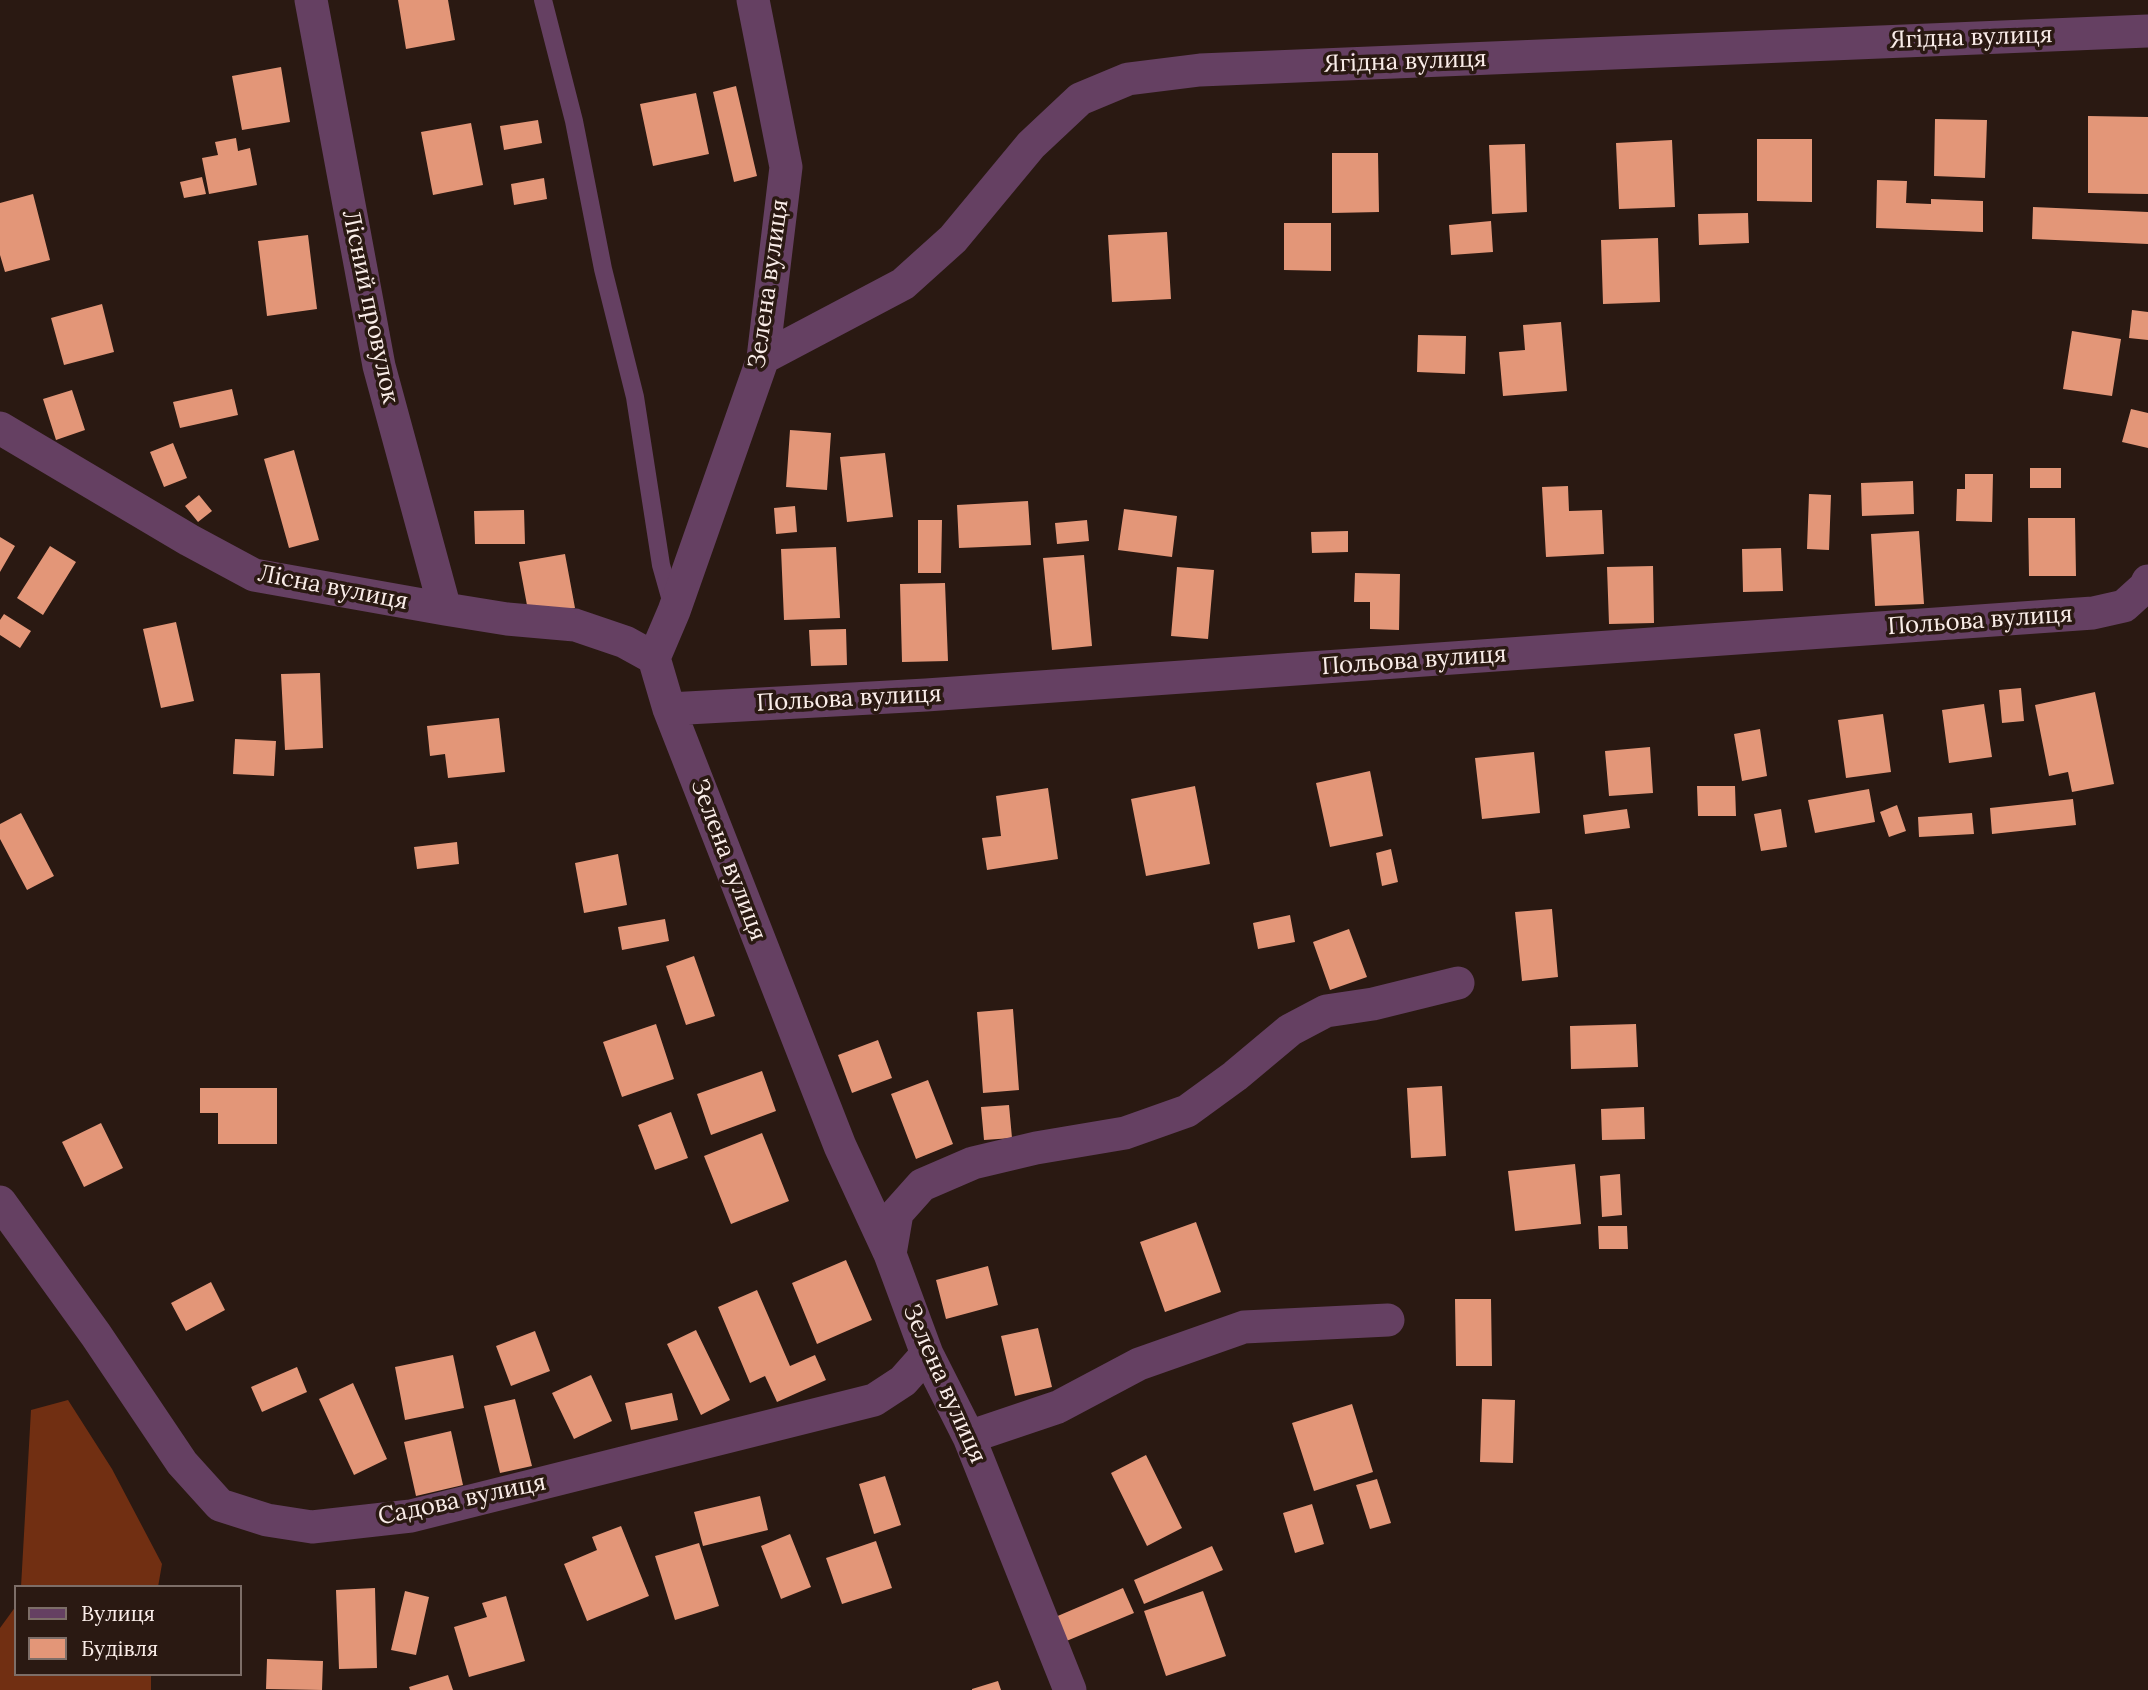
<!DOCTYPE html>
<meta charset="utf-8">
<style>
body{margin:0}
#map{position:relative;width:2148px;height:1690px;overflow:hidden;background:#2a1912;font-family:Lora,serif}
canvas{display:block}
.legend{position:absolute;left:14px;top:1585px;width:228px;height:91px;box-sizing:border-box;background:#2a1912;border:2px solid #7d6e68;margin:0;padding:9px 12px;list-style:none;font-size:21px;color:#faede9}
.legend li{display:flex;align-items:center;gap:14px;height:35px}
.legend b{width:35px;border:2px solid #7d6e68}
</style>
<div id="map">
<canvas width="2148" height="1690"></canvas>
<ul class="legend">
<li><b style="height:9px;background:#654062"></b>Вулиця</li>
<li><b style="height:19px;background:#e39678"></b>Будівля</li>
</ul>
</div>
<script>
const ctx = document.querySelector('canvas').getContext('2d');
ctx.lineJoin = 'round';
function fill(path, color) { ctx.fillStyle = color; ctx.fill(path, 'evenodd'); }
const poly = rows => new Path2D(rows.map(r => 'M' + r).join(''));
function strokePath(path, color, width, dash) { ctx.strokeStyle = color; ctx.lineWidth = width; ctx.lineCap = dash ? 'butt' : 'round'; ctx.setLineDash(dash || []); ctx.stroke(path); }
function drawText(font, color, halo, rows, align = 'center') {
  ctx.font = font + ' Lora,serif'; ctx.lineWidth = 7; ctx.setLineDash([]); ctx.textBaseline = 'middle'; ctx.strokeStyle = halo; ctx.fillStyle = color; for (const [text, x, y, turn = 0] of rows) {
    ctx.save(); ctx.translate(x, y); ctx.rotate((+turn || 0) * Math.PI / 180); ctx.textAlign = isNaN(turn) ? turn : align; if (halo) ctx.strokeText(text, 0, 0); ctx.fillText(text, 0, 0); ctx.restore();
  }
}
const forest = poly([
 [68,1400,112,1469,162,1564,158,1587,21,1587,31,1410],
 [16,1606,16,1674,151,1674,151,1690,0,1690,0,1628]
]);
const building = poly([
 [398,0,448,0,455,40,406,49],
 [281,67,290,122,242,130,232,76],
 [736,86,757,176,734,182,713,92],
 [696,93,709,154,653,166,640,104],
 [2088,116,2148,117,2148,194,2088,193],
 [1935,119,1987,120,1985,178,1934,176],
 [538,120,542,143,504,150,500,126],
 [471,123,483,185,433,195,421,132],
 [236,138,238,151,250,148,257,185,209,194,202,158,218,155,215,142],
 [1757,139,1812,139,1812,202,1757,201],
 [1672,140,1675,207,1619,209,1616,143],
 [1525,144,1527,212,1492,214,1489,145],
 [1332,153,1378,153,1379,212,1332,213],
 [202,177,206,194,184,198,180,182],
 [544,178,547,199,514,205,511,184],
 [1877,180,1907,181,1906,203,1931,204,1931,199,1983,201,1983,232,1876,228],
 [33,194,50,260,5,272,0,255,0,203],
 [2033,207,2148,212,2148,244,2032,239],
 [1748,213,1749,243,1699,245,1698,214],
 [1491,221,1493,252,1451,255,1449,225],
 [1284,223,1331,223,1331,271,1284,270],
 [1167,232,1171,299,1112,302,1108,235],
 [308,235,317,309,267,316,258,241],
 [1658,238,1660,302,1603,304,1601,240],
 [102,304,114,352,64,365,51,318],
 [2132,310,2148,312,2148,340,2129,338],
 [1561,322,1567,391,1503,396,1499,352,1525,350,1523,325],
 [2072,331,2121,339,2112,396,2063,389],
 [1418,335,1466,336,1465,374,1417,372],
 [232,389,238,415,180,428,173,402],
 [72,390,85,430,56,440,43,399],
 [2131,409,2148,413,2148,448,2122,442],
 [790,430,831,433,827,490,786,487],
 [173,443,187,478,164,487,150,452],
 [294,450,319,540,289,548,264,459],
 [885,453,893,517,847,522,840,457],
 [2030,468,2061,468,2061,488,2030,488],
 [1965,474,1993,474,1992,522,1956,521,1957,489,1965,489],
 [1913,481,1914,514,1862,516,1861,483],
 [1568,486,1569,511,1602,510,1604,554,1546,557,1542,487],
 [1809,494,1831,495,1829,550,1807,549],
 [199,495,212,511,198,522,185,506],
 [1028,501,1031,545,959,548,957,505],
 [795,506,797,532,776,534,774,508],
 [1124,509,1177,516,1172,557,1118,550],
 [524,510,525,544,475,544,474,511],
 [2028,518,2075,518,2076,576,2029,576],
 [918,520,942,520,941,573,918,573],
 [1087,520,1089,541,1057,544,1055,523],
 [1348,531,1348,552,1312,553,1311,532],
 [1919,531,1924,604,1875,606,1871,534],
 [0,537,15,546,0,572],
 [50,546,76,562,43,615,17,598],
 [836,547,840,618,784,620,781,549],
 [1781,548,1783,591,1743,592,1742,549],
 [565,554,575,608,529,616,519,562],
 [1084,555,1092,646,1052,650,1043,558],
 [1653,566,1654,623,1609,624,1607,567],
 [1177,567,1214,570,1208,639,1171,636],
 [1355,573,1400,574,1399,630,1370,629,1370,602,1354,602],
 [945,583,948,661,902,662,900,584],
 [4,614,31,631,20,648,0,635,0,620],
 [176,622,194,701,161,708,143,629],
 [846,629,847,665,811,666,809,630],
 [320,673,323,748,285,750,281,674],
 [2021,688,2024,721,2002,723,1999,690],
 [2095,692,2114,784,2072,792,2068,772,2049,776,2035,705],
 [1984,704,1992,757,1949,763,1942,710],
 [1883,714,1891,772,1846,778,1838,720],
 [499,718,505,772,448,778,445,754,430,756,427,726],
 [1760,729,1767,776,1742,781,1734,734],
 [235,739,276,741,274,776,233,774],
 [1650,747,1653,793,1609,796,1605,751],
 [1534,752,1540,813,1482,819,1475,758],
 [1370,771,1383,836,1330,847,1316,783],
 [1195,786,1210,864,1146,876,1131,799],
 [1697,786,1735,786,1736,816,1698,816],
 [1048,788,1058,859,987,870,982,838,1001,836,996,796],
 [1869,789,1875,822,1815,833,1808,800],
 [2073,799,2076,825,1992,834,1990,808],
 [1897,805,1906,831,1889,837,1880,812],
 [1627,809,1630,828,1585,834,1583,815],
 [1781,809,1787,847,1761,851,1754,814],
 [21,813,54,876,27,890,0,839,0,824],
 [1972,813,1974,834,1919,837,1918,817],
 [457,842,459,864,417,869,414,847],
 [1391,849,1398,882,1382,886,1376,853],
 [618,854,627,905,584,913,575,863],
 [1552,909,1558,977,1522,981,1515,912],
 [1290,915,1295,942,1258,949,1253,923],
 [665,919,669,941,622,950,618,927],
 [1349,929,1367,977,1330,990,1313,942],
 [694,956,715,1016,686,1025,666,966],
 [1013,1009,1019,1090,983,1093,977,1012],
 [656,1024,674,1079,622,1097,603,1042],
 [1636,1024,1638,1067,1571,1069,1570,1026],
 [878,1040,892,1078,852,1093,838,1055],
 [762,1071,776,1111,711,1135,697,1094],
 [928,1080,953,1144,916,1159,891,1094],
 [1442,1086,1446,1156,1411,1158,1407,1088],
 [200,1088,277,1088,277,1144,218,1144,218,1113,200,1113],
 [1009,1105,1012,1138,984,1140,981,1107],
 [1644,1107,1645,1139,1602,1140,1601,1109],
 [671,1112,688,1158,655,1170,638,1125],
 [101,1123,123,1168,84,1187,62,1142],
 [762,1133,789,1201,731,1224,704,1156],
 [1575,1164,1581,1224,1515,1231,1508,1171],
 [1620,1174,1622,1215,1602,1217,1600,1176],
 [1196,1222,1221,1292,1165,1312,1140,1242],
 [1598,1226,1627,1226,1628,1249,1599,1249],
 [846,1260,872,1320,817,1344,792,1283],
 [988,1266,998,1305,946,1319,936,1280],
 [211,1282,225,1310,186,1331,171,1303],
 [757,1290,790,1366,815,1355,826,1380,777,1402,765,1376,750,1383,718,1307],
 [1455,1299,1491,1299,1492,1366,1456,1366],
 [1038,1328,1052,1387,1015,1396,1001,1336],
 [696,1330,730,1400,701,1415,667,1344],
 [535,1331,550,1371,511,1386,496,1346],
 [453,1355,464,1408,405,1420,395,1367],
 [297,1367,307,1392,262,1412,251,1387],
 [591,1375,612,1421,574,1439,552,1393],
 [353,1383,387,1459,354,1475,319,1399],
 [672,1393,678,1420,631,1430,625,1403],
 [515,1399,532,1466,500,1473,484,1406],
 [1482,1399,1515,1400,1513,1463,1480,1462],
 [1352,1404,1373,1472,1314,1491,1292,1423],
 [451,1431,463,1485,416,1496,404,1442],
 [1146,1455,1182,1528,1147,1546,1111,1473],
 [885,1476,901,1525,874,1534,859,1484],
 [1377,1479,1391,1523,1370,1529,1356,1485],
 [760,1496,768,1530,703,1546,694,1512],
 [1312,1504,1324,1544,1295,1553,1283,1513],
 [621,1526,649,1596,587,1621,564,1564,597,1550,592,1537],
 [790,1534,811,1587,781,1599,761,1546],
 [876,1541,892,1588,842,1604,826,1558],
 [699,1543,719,1606,675,1620,655,1556],
 [1212,1546,1223,1570,1144,1604,1134,1580],
 [375,1588,377,1668,339,1669,336,1590],
 [1123,1588,1134,1613,1064,1642,1053,1618],
 [405,1591,429,1597,416,1655,391,1650],
 [1203,1591,1226,1656,1166,1676,1144,1611],
 [506,1596,525,1661,469,1677,454,1627,487,1617,482,1603],
 [267,1659,323,1661,322,1690,266,1689],
 [448,1675,453,1690,410,1690,409,1687],
 [998,1681,1001,1690,972,1690,972,1689]
]);
const service = poly([
 [543,0,574,121,603,269,635,397,661,565,672,604]
]);
const minor = poly([
 [311,0,379,366,445,609],
 [753,0,786,167,763,358,674,611,654,658,669,709,840,1146,890,1254,927,1354,969,1437,1070,1690],
 [763,358,903,284,953,239,1031,145,1080,99,1128,79,1200,70,2148,31],
 [0,428,189,540,254,575,445,609,507,619,575,625,625,642,654,658],
 [669,709,926,695,2093,613,2124,606,2145,587,2148,581],
 [0,1202,96,1335,182,1463,220,1505,267,1520,312,1527,411,1516,874,1400,903,1381,927,1354],
 [890,1254,897,1213,922,1185,973,1163,1036,1148,1125,1133,1187,1111,1235,1076,1290,1030,1326,1011,1373,1004,1458,983],
 [969,1437,1058,1407,1139,1364,1244,1327,1388,1320]
]);
const streetNames = [
 ["Ягідна вулиця",1971,38,-2],
 ["Ягідна вулиця",1405,62,-2],
 ["Зелена вулиця",769,284,-82],
 ["Лісний провулок",370,307,78],
 ["Лісна вулиця",333,588,11],
 ["Польова вулиця",1980,621,-4],
 ["Польова вулиця",1414,661,-4],
 ["Польова вулиця",849,699,-3],
 ["Зелена вулиця",728,860,69],
 ["Зелена вулиця",944,1384,66],
 ["Садова вулиця",462,1500,-12]
];
fill(forest, '#712f12');
fill(building, '#e39678');
strokePath(service, '#654062', 18);
strokePath(minor, '#654062', 33);
drawText('24px', '#faede9', '#2a1912', streetNames);
</script>
